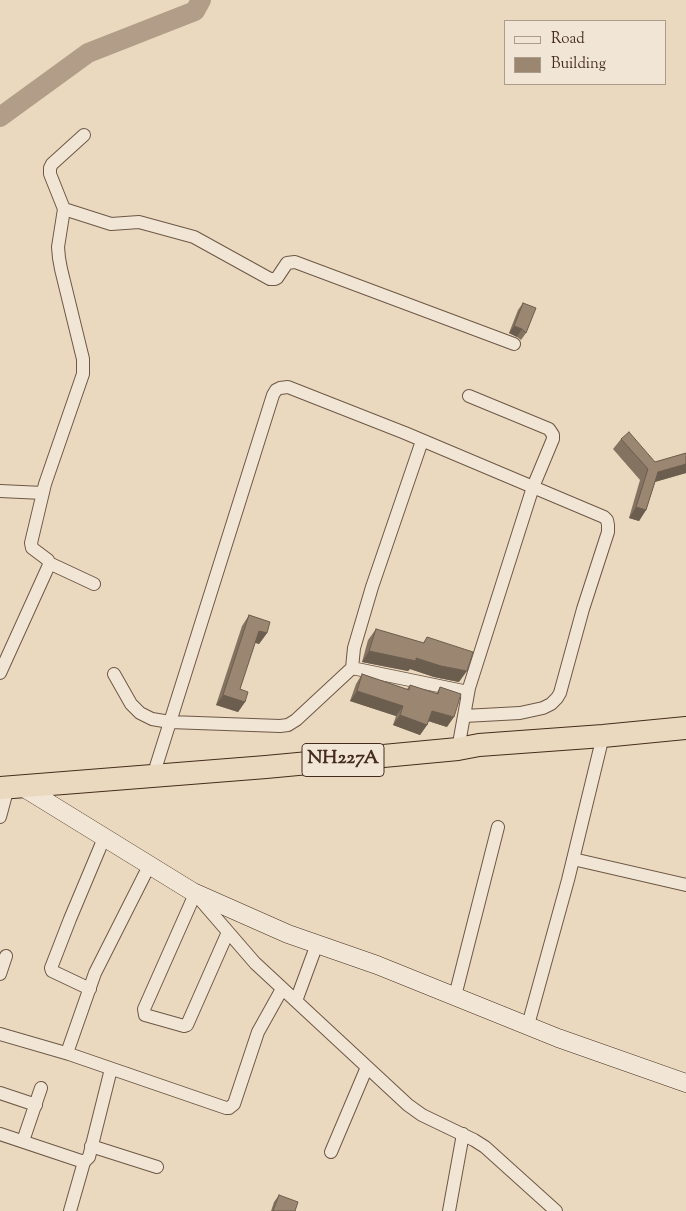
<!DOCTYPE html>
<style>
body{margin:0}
#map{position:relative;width:686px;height:1211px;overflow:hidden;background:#ead9be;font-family:"Sorts Mill Goudy",serif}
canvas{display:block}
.legend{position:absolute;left:504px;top:20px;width:162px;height:65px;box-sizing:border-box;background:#f1e6d5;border:1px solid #ac9c8c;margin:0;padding:6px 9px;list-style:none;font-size:15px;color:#452c1e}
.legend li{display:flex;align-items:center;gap:10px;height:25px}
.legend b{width:25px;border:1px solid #ac9c8c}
</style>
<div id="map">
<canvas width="686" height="1211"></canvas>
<ul class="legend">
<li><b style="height:6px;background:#f1e6d5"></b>Road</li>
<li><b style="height:14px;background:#9b8671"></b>Building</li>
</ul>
</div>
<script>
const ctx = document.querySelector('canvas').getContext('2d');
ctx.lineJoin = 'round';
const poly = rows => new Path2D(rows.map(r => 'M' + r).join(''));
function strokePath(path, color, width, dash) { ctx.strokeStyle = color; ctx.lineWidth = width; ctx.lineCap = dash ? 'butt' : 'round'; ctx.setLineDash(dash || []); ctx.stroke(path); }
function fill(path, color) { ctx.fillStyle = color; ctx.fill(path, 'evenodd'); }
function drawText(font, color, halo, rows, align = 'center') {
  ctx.font = font + ' "Sorts Mill Goudy",serif'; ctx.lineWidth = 4; ctx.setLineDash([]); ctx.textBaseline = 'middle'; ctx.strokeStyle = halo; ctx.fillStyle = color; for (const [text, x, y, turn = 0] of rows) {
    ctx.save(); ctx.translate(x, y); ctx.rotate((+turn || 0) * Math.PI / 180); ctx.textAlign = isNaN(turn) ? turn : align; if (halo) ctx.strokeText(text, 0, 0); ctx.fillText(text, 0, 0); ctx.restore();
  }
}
const river = poly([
 [0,117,88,53,195,11,201,0]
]);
const street = poly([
 [64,209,111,224,139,222,194,237,270,279,275,279,277,278,287,263,295,262,514,344],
 [422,441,372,587,354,648,352,668,468,692],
 [0,491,43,493],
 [49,563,94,584],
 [0,673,49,565,48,560,32,548,31,543,45,484,83,374,83,359,61,269,59,258,58,247,64,209,50,174,50,168,52,164,84,135],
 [114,674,131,704,140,713,152,719,170,722,280,726,288,725,296,720,352,668],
 [458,749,469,688,533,487,553,439,553,435,549,429,469,396],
 [153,776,273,395,276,390,280,388,288,387,405,433,604,517,607,520,608,525,608,532,583,609,560,693,557,698,551,704,543,708,520,713,464,716],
 [0,817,8,787],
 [573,859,686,885],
 [149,866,95,973,68,1050,69,1054,226,1108,229,1108,234,1104,258,1032,282,989],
 [195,894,144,1009,145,1015,184,1026,187,1025,228,932],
 [197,896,255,963,408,1105,422,1115,474,1140,485,1147,556,1211],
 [0,974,6,956],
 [90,989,52,971,51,968,70,919,104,838],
 [455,996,498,827],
 [296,1001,317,944],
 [528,1025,568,880,603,736],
 [0,1034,69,1054],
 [0,1093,36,1105],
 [0,1134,84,1162,89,1157,111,1069],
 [23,1141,41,1088],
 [91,1146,157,1167],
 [331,1152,367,1067],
 [70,1211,84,1162],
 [449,1211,463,1134]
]);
const secondary = poly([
 [21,786,193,892,288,934,377,965,558,1038,686,1083]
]);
const highway = poly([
 [0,788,266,767,458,749,479,745,603,736,686,728]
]);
const wall = poly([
 [523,303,526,333,521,340,517,337,509,333,518,310],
 [621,439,655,462,686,453,686,473,655,482,646,510,639,521,629,518,640,480,613,449],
 [249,615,267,633,259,644,255,643,240,689,245,702,238,712,216,705,242,626],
 [376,629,423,643,427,637,459,682,434,677,410,669,408,671,362,662,368,640],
 [362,674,407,689,410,685,436,694,440,687,447,727,428,721,427,725,420,735,393,725,396,716,350,701,356,684],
 [279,1195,295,1211,271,1211,274,1202]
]);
const shadedWall = poly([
 [514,326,522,329,517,337,509,333],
 [686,464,686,473,651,483,658,472],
 [636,507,646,510,639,521,629,518],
 [259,631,267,633,259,644,252,641],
 [369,651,416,658,467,671,459,682,434,677,410,669,408,671,362,662],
 [357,691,403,706,396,716,350,701],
 [223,695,245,702,238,712,216,705],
 [432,711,454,717,447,727,425,720],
 [400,715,427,725,420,735,393,725]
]);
const building = poly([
 [523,303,536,308,526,333,522,329,514,326,523,303],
 [629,432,655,462,686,453,686,464,658,472,646,510,636,507,648,469,621,439,629,432],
 [249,615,270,622,267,633,259,631,240,689,248,692,245,702,223,695,249,615],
 [376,629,424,643,427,637,473,652,467,671,441,666,416,658,416,661,369,651,376,629],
 [362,674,409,690,410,685,438,694,440,687,461,694,454,717,432,711,427,725,400,715,403,706,357,691,362,674],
 [279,1195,298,1202,295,1211,273,1211,279,1195]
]);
const shields = [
 [343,760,82]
];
const shieldNames = [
 ["NH227A",343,760]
];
strokePath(river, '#b29e88', 20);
strokePath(street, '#6e5746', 14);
strokePath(secondary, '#452c1e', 19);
strokePath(highway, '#452c1e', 24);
strokePath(street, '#f1e6d5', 12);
strokePath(secondary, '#f1e6d5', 18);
strokePath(highway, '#ead9be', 22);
fill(wall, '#857361');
fill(shadedWall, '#6c5e4f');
fill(building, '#9b8671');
strokePath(building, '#6c5e4f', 1);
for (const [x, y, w] of shields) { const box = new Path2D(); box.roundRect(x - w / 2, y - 16.5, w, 33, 4); ctx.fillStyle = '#f1e6d5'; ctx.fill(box); strokePath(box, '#452c1e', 1); }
drawText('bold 19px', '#452c1e', null, shieldNames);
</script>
